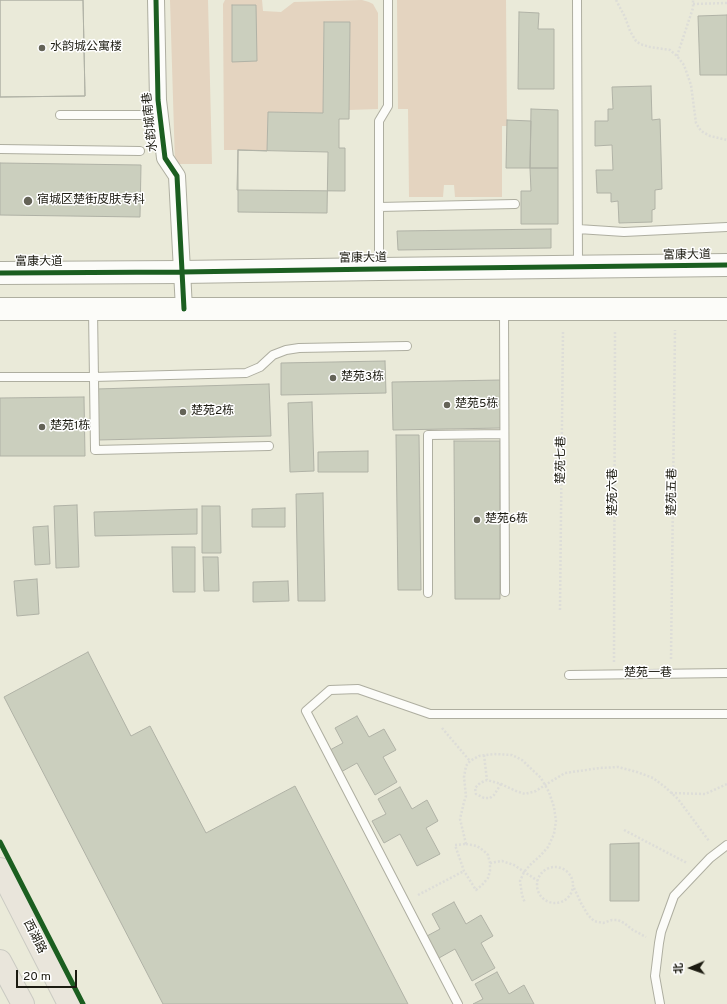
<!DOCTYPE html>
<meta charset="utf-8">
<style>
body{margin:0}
#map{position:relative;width:727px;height:1004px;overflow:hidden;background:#eaead9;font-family:Overpass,"Noto Sans SC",sans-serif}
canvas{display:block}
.north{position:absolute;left:671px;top:948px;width:40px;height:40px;-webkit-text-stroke:3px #fff;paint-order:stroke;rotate:268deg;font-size:11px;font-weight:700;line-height:16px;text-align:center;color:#1c1b11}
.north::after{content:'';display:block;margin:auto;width:14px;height:18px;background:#1c1b11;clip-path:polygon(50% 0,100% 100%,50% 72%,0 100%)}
.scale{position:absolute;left:16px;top:970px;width:61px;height:18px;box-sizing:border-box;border:2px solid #1c1b11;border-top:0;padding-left:5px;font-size:12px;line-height:14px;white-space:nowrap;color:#1c1b11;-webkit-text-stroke:3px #fff;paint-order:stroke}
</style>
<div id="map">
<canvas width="727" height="1004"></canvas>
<div class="north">北</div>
<div class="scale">20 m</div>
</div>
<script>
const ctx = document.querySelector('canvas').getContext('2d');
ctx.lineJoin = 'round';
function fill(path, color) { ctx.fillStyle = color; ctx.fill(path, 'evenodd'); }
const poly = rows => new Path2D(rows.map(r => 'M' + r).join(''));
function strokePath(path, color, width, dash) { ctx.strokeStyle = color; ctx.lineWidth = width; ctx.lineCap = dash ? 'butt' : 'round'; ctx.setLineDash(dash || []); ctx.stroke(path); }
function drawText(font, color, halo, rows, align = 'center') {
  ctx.font = font + ' Overpass,"Noto Sans SC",sans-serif'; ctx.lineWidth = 3; ctx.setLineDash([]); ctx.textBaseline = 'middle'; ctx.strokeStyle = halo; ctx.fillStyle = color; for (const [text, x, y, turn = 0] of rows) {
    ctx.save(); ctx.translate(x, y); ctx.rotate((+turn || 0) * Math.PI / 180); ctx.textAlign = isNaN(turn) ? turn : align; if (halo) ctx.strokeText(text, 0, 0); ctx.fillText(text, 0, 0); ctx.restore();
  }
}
const green = poly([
 [170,0,208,0,212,164,175,164],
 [225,0,262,0,263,11,281,12,294,2,362,0,369,2,373,4,378,13,378,109,349,110,350,22,324,22,323,113,268,112,267,150,224,150,223,4],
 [397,0,506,0,507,126,502,126,502,197,455,197,454,185,444,185,443,197,409,197,408,109,398,109]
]);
const building = poly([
 [0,0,83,0,85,96,0,97,0,0],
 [0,0,83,0,85,96,0,97,0,0],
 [232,5,256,5,257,61,232,62,232,5],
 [519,12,539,13,538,29,554,29,554,89,518,89,519,12],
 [727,15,727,75,700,75,698,16,727,15],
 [324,22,350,22,349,119,339,119,339,148,345,148,345,191,237,190,238,150,267,151,268,112,323,113,324,22],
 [651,86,652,120,660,119,662,189,655,190,655,209,652,210,652,222,619,223,618,201,611,202,611,193,597,193,596,170,613,170,612,145,595,146,595,121,608,121,608,109,613,109,612,87,651,86],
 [531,109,558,110,558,168,530,168,531,109],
 [507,120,531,121,530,168,506,168,507,120],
 [238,150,328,152,327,213,238,212,238,150],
 [0,163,141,165,140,217,0,215,0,163],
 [530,168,558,168,558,224,521,224,521,191,531,191,530,168],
 [551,229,551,248,398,250,397,231,551,229],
 [385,361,386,393,281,395,281,363,385,361],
 [501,380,501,428,393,430,392,382,501,380],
 [269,384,271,436,98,440,96,389,269,384],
 [84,397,85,456,0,456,0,398,84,397],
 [312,402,314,471,290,472,288,403,312,402],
 [396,435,419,435,421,590,398,590,396,435],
 [454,441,500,441,500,599,455,599,454,441],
 [368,451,368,472,318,472,318,452,368,451],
 [323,493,325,601,298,601,296,494,323,493],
 [77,505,79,567,56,568,54,506,77,505],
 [202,506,220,506,221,553,202,553,202,506],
 [285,508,285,527,252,527,252,509,285,508],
 [197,509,197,534,95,536,94,512,197,509],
 [48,526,50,564,35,565,33,527,48,526],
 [172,547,195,547,195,592,173,592,172,547],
 [203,557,218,557,219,591,204,591,203,557],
 [37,579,39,614,17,616,14,581,37,579],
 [288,581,289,601,253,602,253,582,288,581],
 [88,652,131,736,150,726,206,833,295,786,408,1004,163,1004,4,697,88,652],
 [357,716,369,737,384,729,396,750,383,757,397,782,375,795,357,763,341,772,330,750,343,743,335,728,357,716],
 [400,787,412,809,427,800,438,821,426,828,440,854,417,866,400,834,384,843,372,821,386,814,378,799,400,787],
 [639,843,639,901,610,901,610,844,639,843],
 [454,902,466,924,481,915,493,936,481,943,495,968,472,981,455,949,439,958,427,936,440,929,432,914,454,902],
 [497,972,509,994,524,985,534,1004,473,1004,483,999,475,984,497,972]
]);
const path = poly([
 [616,0,625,17,630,31,636,41,640,44,650,47,670,50,677,56,684,65,691,85,696,123,701,131,710,136,727,140],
 [693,4,727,3],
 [677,56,693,8,693,0],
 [560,610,563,331],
 [671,659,675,330],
 [614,662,615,331],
 [442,728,470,761],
 [484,755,487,780],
 [501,784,494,795,490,798,484,798,476,794,475,788,480,783,487,780,501,784,516,791,525,794,536,791,545,785,565,773,600,768,618,767,637,772,653,778,665,787,678,799,692,818,709,841],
 [671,793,705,794,727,784],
 [624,830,687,863],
 [466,844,460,819,464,802,466,796,464,777,466,766,470,761,479,756,494,754,512,755,522,760,541,778,549,792,554,807,556,821,554,834,548,847,540,856,530,865,524,872,520,881,522,895,525,903],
 [466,844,477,846,484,851,488,855,490,863,490,871,488,878,482,885,476,890,464,871,455,845,466,844],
 [490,863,502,861,514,865,538,881],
 '537 885a18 18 0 1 1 36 0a18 18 0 1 1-36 0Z',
 [574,888,581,903,588,915,594,921,603,923,612,920,618,920,624,923,633,930,646,937],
 [418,895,464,871]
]);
const lane = poly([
 [577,0,578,265],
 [60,115,160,115],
 [0,149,140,151],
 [379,207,515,204],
 [578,229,624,232,727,227],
 [379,269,379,121,388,106,388,0],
 [504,309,505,592],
 [93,310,95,450,269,446],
 [0,377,94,377,246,373,260,367,273,355,286,350,299,348,407,346],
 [428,593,428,435,504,434],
 [569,675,727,673],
 [458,1004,306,711,330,690,358,689,430,714,727,714],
 [660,1004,655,976,659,943,661,932,674,896,710,858,727,845]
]);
const street = poly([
 [156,0,158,100,165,158,177,176,184,309]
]);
const secondary = poly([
 [0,273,182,272,379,269,727,265],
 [0,309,727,309]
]);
const primary = poly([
 [0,869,69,1004],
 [0,961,23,1004]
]);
const cycleway = poly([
 [156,0,158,100,165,158,177,176,184,309],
 [0,273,182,272,379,269,727,265],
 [0,842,83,1004]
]);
const markers = [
 [42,48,4,"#646357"],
 [28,201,5,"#646357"],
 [333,378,4,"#646357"],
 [447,405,4,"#646357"],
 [183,412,4,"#646357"],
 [42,427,4,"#646357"],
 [477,520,4,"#646357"]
];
const poiNames = [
 ["水韵城公寓楼",50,48],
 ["宿城区楚街皮肤专科",37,201],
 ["楚苑3栋",341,378],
 ["楚苑5栋",455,405],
 ["楚苑2栋",191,412],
 ["楚苑1栋",50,427],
 ["楚苑6栋",485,520]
];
const streetNames = [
 ["水韵城南巷",151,122,-96],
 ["富康大道",687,256,-1],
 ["富康大道",363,259,-1],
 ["富康大道",39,263],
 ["楚苑七巷",562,460,-89],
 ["楚苑六巷",614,492,-90],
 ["楚苑五巷",673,492,-89],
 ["楚苑一巷",648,674],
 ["西湖路",34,937,63]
];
fill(green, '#e4d4c0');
fill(building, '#cbcfbe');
strokePath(building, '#b0b2a6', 1);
strokePath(lane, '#aeaea0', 10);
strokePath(street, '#aeaea0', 18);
strokePath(secondary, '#aeaea0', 24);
strokePath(primary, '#cacac2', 24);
strokePath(path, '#ddddd8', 2.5, [2, 2]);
strokePath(lane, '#fcfcf9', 8);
strokePath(street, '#fcfcf9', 16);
strokePath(secondary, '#fcfcf9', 22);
strokePath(primary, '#e9e5db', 22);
strokePath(cycleway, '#1b5e20', 5);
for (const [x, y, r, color] of markers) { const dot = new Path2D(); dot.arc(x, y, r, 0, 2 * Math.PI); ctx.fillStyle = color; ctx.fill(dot); strokePath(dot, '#fff', 1.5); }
drawText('12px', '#1c1b11', '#fff', poiNames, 'left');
drawText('12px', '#1c1b11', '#fff', streetNames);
</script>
